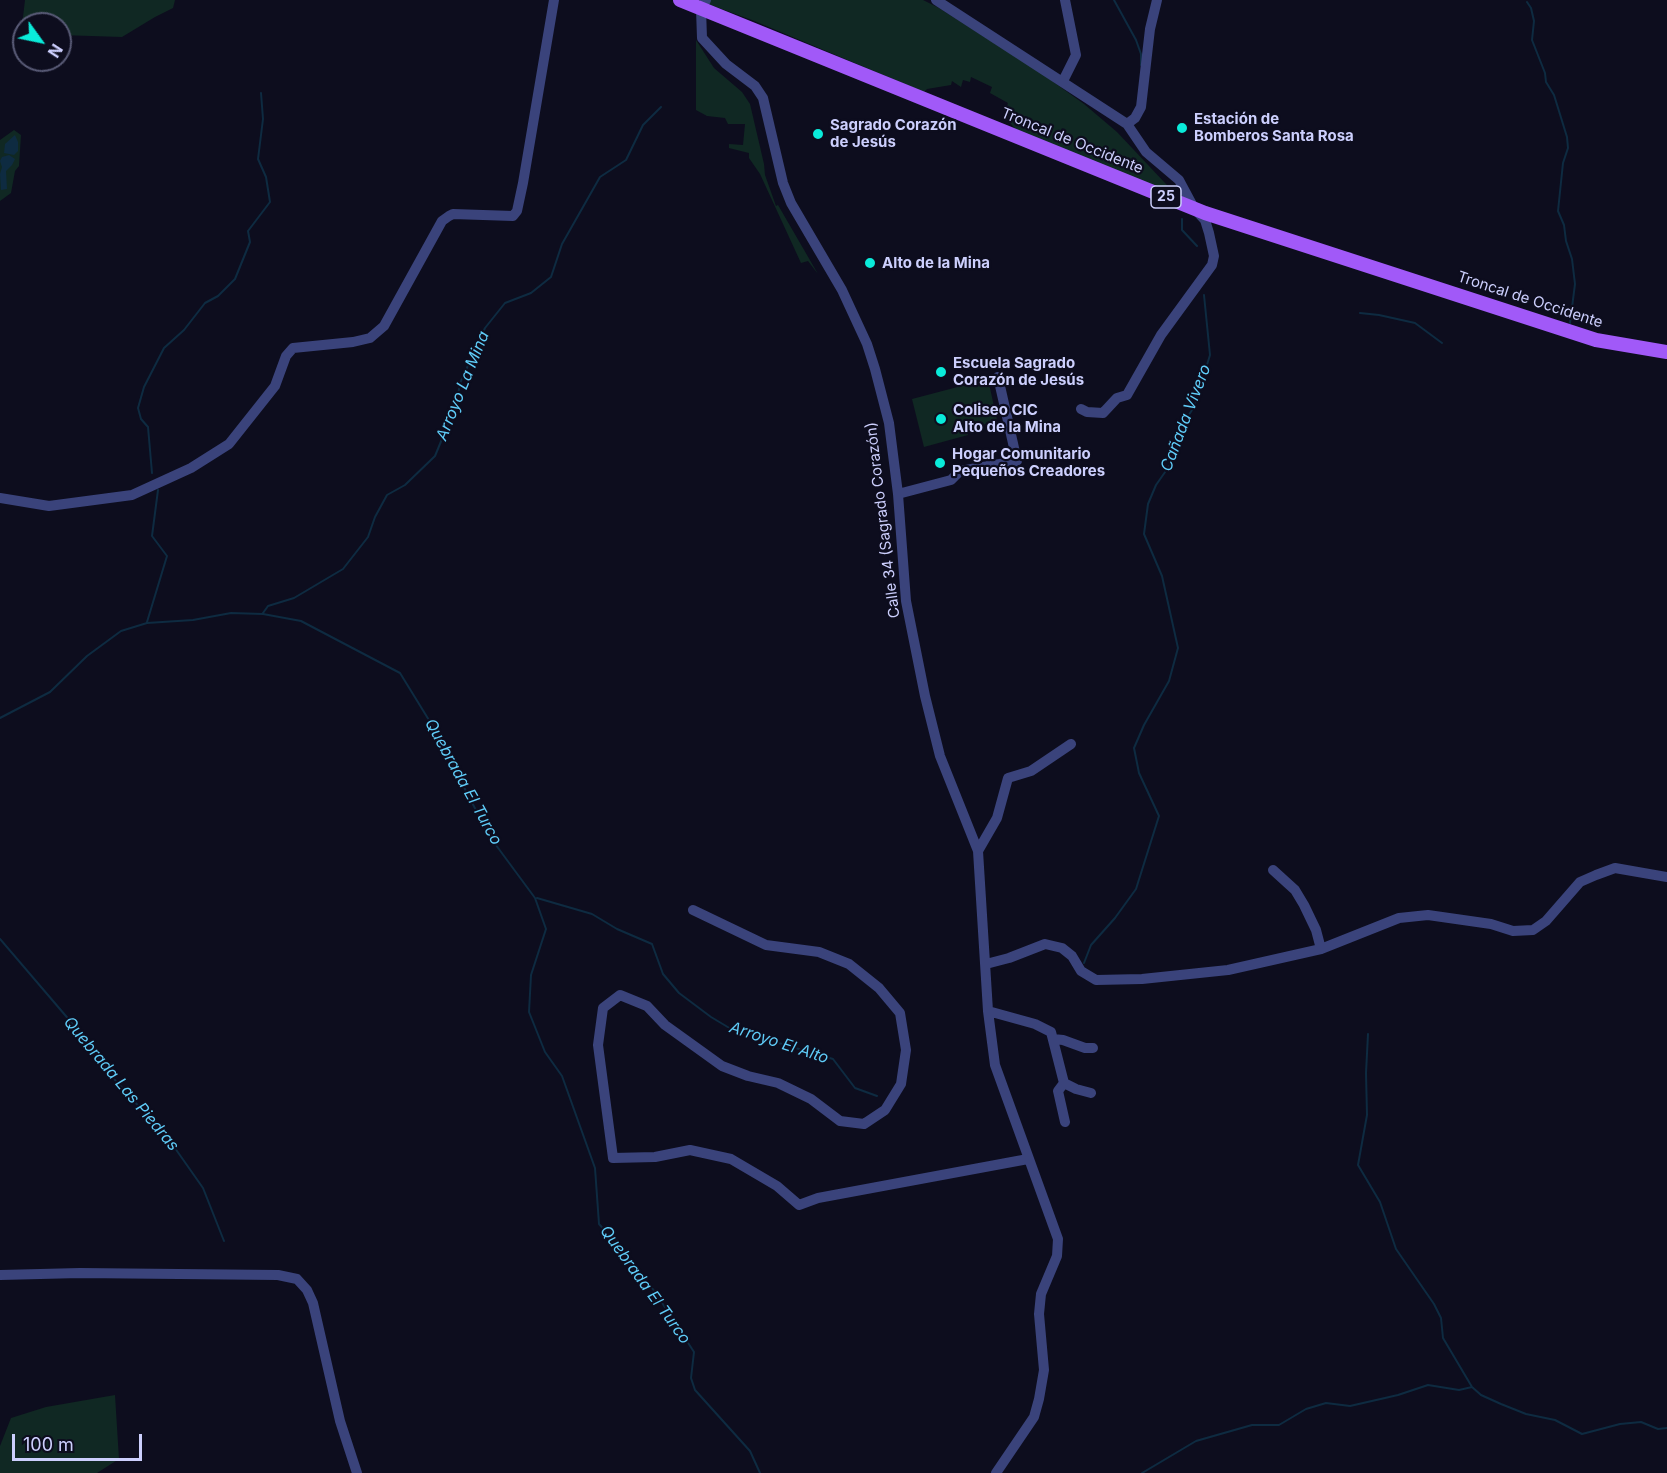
<!DOCTYPE html>
<meta charset="utf-8">
<style>
body{margin:0}
#map{position:relative;width:1667px;height:1473px;overflow:hidden;background:#0d0d1e;font-family:Inter,sans-serif}
canvas{display:block}
.north{position:absolute;left:12px;top:12px;width:60px;height:60px;box-sizing:border-box;background:#0d0d1e;border:2px solid #595b77;border-radius:50%;rotate:123deg;font-size:16px;font-weight:700;line-height:24px;text-align:center;color:#cccffd}
.north::after{content:'';display:block;margin:auto;width:21px;height:27px;background:#0aebda;clip-path:polygon(50% 0,100% 100%,50% 72%,0 100%)}
.scale{position:absolute;left:12px;top:1434px;width:130px;height:27px;box-sizing:border-box;border:3px solid #cccffd;border-top:0;padding-left:8px;font-size:18px;line-height:21px;white-space:nowrap;color:#cccffd;-webkit-text-stroke:4px #0d0d1e;paint-order:stroke}
</style>
<div id="map">
<canvas width="1667" height="1473"></canvas>
<div class="north">N</div>
<div class="scale">100 m</div>
</div>
<script>
const ctx = document.querySelector('canvas').getContext('2d');
ctx.lineJoin = 'round';
function fill(path, color) { ctx.fillStyle = color; ctx.fill(path, 'evenodd'); }
const poly = rows => new Path2D(rows.map(r => 'M' + r).join(''));
function strokePath(path, color, width, dash) { ctx.strokeStyle = color; ctx.lineWidth = width; ctx.lineCap = dash ? 'butt' : 'round'; ctx.setLineDash(dash || []); ctx.stroke(path); }
function drawText(font, color, halo, rows, align = 'center') {
  ctx.font = font + ' Inter,sans-serif'; ctx.lineWidth = 4.5; ctx.setLineDash([]); ctx.textBaseline = 'middle'; ctx.strokeStyle = halo; ctx.fillStyle = color; for (const [text, x, y, turn = 0] of rows) {
    ctx.save(); ctx.translate(x, y); ctx.rotate((+turn || 0) * Math.PI / 180); ctx.textAlign = isNaN(turn) ? turn : align; if (halo) ctx.strokeText(text, 0, 0); ctx.fillText(text, 0, 0); ctx.restore();
  }
}
const green = poly([
 [25,0,175,0,173,8,155,17,122,37,60,35,60,24,24,24,24,34,21,34],
 [706,0,923,0,939,8,1041,73,1084,104,1117,132,1181,200,1018,132,1004,116,1008,103,990,93,992,87,971,77,970,82,963,80,961,87,952,81,951,85,927,89,924,92,752,20,705,3],
 [696,40,714,68,742,92,750,104,764,164,765,175,776,206,778,205,818,274,808,261,801,263,760,174,749,158,749,153,729,148,729,144,743,145,745,124,728,124,725,118,707,116,696,110],
 [14,130,21,135,19,166,15,171,11,193,0,201,0,140],
 [988,379,997,420,968,430,968,435,924,447,912,399],
 [115,1395,119,1459,97,1473,0,1473,0,1446,11,1418,46,1407]
]);
const water = poly([
 [15,135,18,142,18,151,14,155,4,153,5,144],
 [9,155,15,159,12,165,6,171,7,189,1,190,0,174,2,167,0,161,2,157]
]);
const stream = poly([
 [1114,0,1136,40,1141,54,1141,65],
 [1527,2,1531,8,1534,21,1532,40,1545,73,1546,82,1554,95,1567,137,1568,148,1563,163,1558,211,1564,225,1566,241,1572,259,1575,284,1570,323],
 [1182,219,1182,230,1197,246],
 [1360,313,1379,315,1415,323,1442,343],
 [152,473,148,427,141,419,138,408,144,387,164,348,184,330,205,303,218,296,235,279,250,242,248,231,270,202,266,177,258,159,263,119,261,93],
 [263,613,268,606,294,598,343,569,368,537,375,517,387,495,405,485,435,456,454,410,461,381,485,328,505,303,531,293,551,277,562,244,600,177,626,160,643,125,661,107],
 [147,622,167,556,152,536,158,490],
 [0,718,50,692,87,656,121,631,147,623,193,620,231,613,263,614,301,621,400,673,440,738,457,774,490,837,535,898,546,929,531,975,529,1012,545,1052,562,1076,595,1168,599,1224,630,1259,655,1292,694,1352,691,1378,695,1390,750,1451,760,1473],
 [537,898,592,914,617,929,652,944,663,974,679,993,711,1017,731,1029,833,1059,855,1088,877,1096],
 [0,939,71,1022,115,1080,170,1141,203,1188,224,1241],
 [1084,963,1091,945,1115,918,1136,889,1159,816,1139,773,1134,748,1144,725,1169,681,1178,648,1162,576,1144,534,1148,504,1156,485,1170,465,1181,427,1194,407,1210,355,1204,295],
 [1368,1034,1366,1073,1367,1115,1358,1165,1380,1202,1396,1249,1434,1304,1441,1318,1443,1338,1472,1387,1481,1395,1501,1404,1526,1414,1555,1420,1582,1434,1620,1424,1641,1422,1658,1429,1667,1428],
 [1142,1473,1196,1441,1252,1425,1279,1425,1306,1409,1326,1403,1350,1406,1398,1395,1428,1385,1459,1390,1472,1387]
]);
const minor = poly([
 [706,0,701,9,702,38,726,64,755,86,763,98,783,183,791,203,842,290,867,344,875,369,889,423,898,494,906,601,925,696,940,756,978,851,988,1011,995,1065,1058,1239,1057,1256,1041,1294,1039,1314,1044,1370,1039,1399,1034,1417,996,1473],
 [936,0,1127,124,1146,152,1179,180,1194,208,1205,220,1209,233,1214,256,1212,265,1161,335,1127,395,1117,398,1103,413,1087,412,1081,409],
 [1063,81,1076,55,1065,0],
 [1127,124,1135,118,1141,107,1150,29,1157,0],
 [898,494,951,480,960,471,1017,461,998,377],
 [0,498,49,506,132,495,191,468,229,444,275,386,286,356,293,348,353,342,370,338,384,326,442,221,449,216,453,214,513,216,517,211,523,183,554,0],
 [978,851,997,818,1008,778,1031,771,1071,744],
 [1273,870,1295,890,1304,905,1316,930,1321,949],
 [693,910,766,945,819,952,849,964,879,988,900,1013,906,1050,901,1084,885,1110,864,1124,840,1121,811,1099,778,1083,748,1076,722,1066,665,1025,647,1006,620,995,603,1008,598,1045,613,1158,655,1157,690,1150,731,1159,777,1186,799,1205,818,1198,1028,1159],
 [986,964,1009,958,1045,944,1062,948,1072,956,1081,971,1096,980,1142,979,1228,970,1321,949,1399,918,1428,915,1491,924,1513,931,1533,930,1546,921,1580,882,1596,875,1615,868,1667,877],
 [988,1011,1035,1024,1051,1032,1064,1083,1076,1089,1091,1093],
 [1053,1039,1063,1040,1085,1048,1093,1048],
 [1064,1083,1058,1091,1065,1122],
 [0,1275,80,1273,278,1275,297,1279,307,1290,313,1303,340,1421,357,1473]
]);
const major = poly([
 [680,0,1205,213,1596,340,1667,352]
]);
const markers = [
 [1182,128,6,"#0aebda"],
 [818,134,6,"#0aebda"],
 [870,263,6,"#0aebda"],
 [941,372,6,"#0aebda"],
 [941,419,6,"#0aebda"],
 [940,463,6,"#0aebda"]
];
const shields = [
 [1166,197,30]
];
const shieldNames = [
 ["25",1166,197]
];
const poiNames = [
 ["Estación de",1194,119],
 ["Bomberos Santa Rosa",1194,136],
 ["Sagrado Corazón",830,125],
 ["de Jesús",830,142],
 ["Alto de la Mina",882,263],
 ["Escuela Sagrado",953,363],
 ["Corazón de Jesús",953,380],
 ["Coliseo CIC",953,410],
 ["Alto de la Mina",953,427],
 ["Hogar Comunitario",952,454],
 ["Pequeños Creadores",952,471]
];
const streetNames = [
 ["Troncal de Occidente",1072,141,22],
 ["Troncal de Occidente",1530,300,18],
 ["Calle 34 (Sagrado Corazón)",883,520,-97]
];
const waterNames = [
 ["Arroyo La Mina",463,386,-68],
 ["Cañada Vivero",1186,418,-69],
 ["Quebrada El Turco",463,782,61],
 ["Arroyo El Alto",779,1043,18],
 ["Quebrada Las Piedras",121,1084,50],
 ["Quebrada El Turco",645,1285,54]
];
fill(green, '#102823');
fill(water, '#0e2b41');
strokePath(stream, '#0e2b41', 2);
strokePath(minor, '#3a437b', 10);
strokePath(major, '#a159f8', 14);
for (const [x, y, r, color] of markers) { const dot = new Path2D(); dot.arc(x, y, r, 0, 2 * Math.PI); ctx.fillStyle = color; ctx.fill(dot); strokePath(dot, '#0d0d1e', 2); }
for (const [x, y, w] of shields) { const box = new Path2D(); box.roundRect(x - w / 2, y - 11, w, 22, 4.5); ctx.fillStyle = '#0d0d1e'; ctx.fill(box); strokePath(box, '#cccffd', 1.5); }
drawText('bold 14px', '#cccffd', null, shieldNames);
drawText('bold 15px', '#cccffd', '#0d0d1e', poiNames, 'left');
drawText('15px', '#cccffd', '#0d0d1e', streetNames);
drawText('italic 16px', '#5fccf8', '#0d0d1e', waterNames);
</script>
